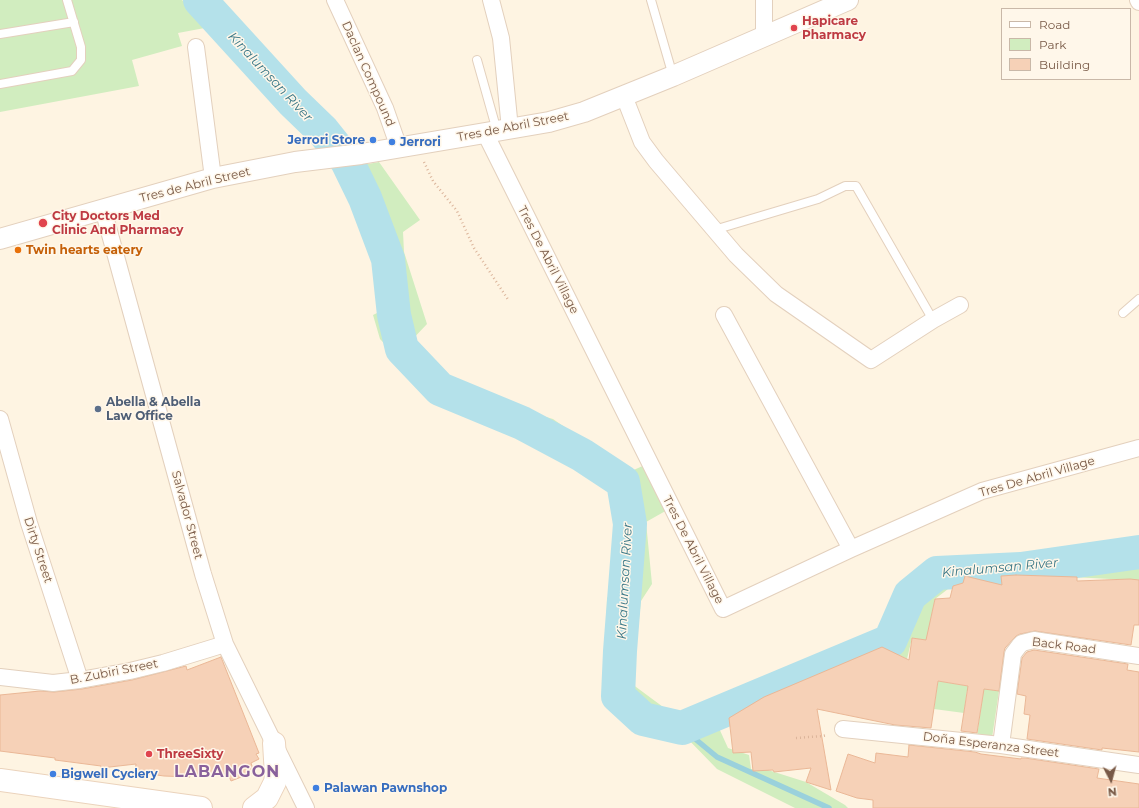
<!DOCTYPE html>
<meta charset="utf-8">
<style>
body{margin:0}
#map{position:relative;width:1139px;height:808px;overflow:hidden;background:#fef4e2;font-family:Montserrat,sans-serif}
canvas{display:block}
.legend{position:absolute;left:1001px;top:8px;width:130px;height:72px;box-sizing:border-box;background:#fff7ea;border:1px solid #c9b8a8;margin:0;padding:5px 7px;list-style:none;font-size:12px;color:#785946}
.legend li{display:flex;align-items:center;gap:8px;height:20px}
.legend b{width:20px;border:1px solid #c9b8a8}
.north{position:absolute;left:1091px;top:760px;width:40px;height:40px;-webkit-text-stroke:3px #fff7ea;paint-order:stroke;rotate:174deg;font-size:11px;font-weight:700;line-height:16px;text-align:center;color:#785946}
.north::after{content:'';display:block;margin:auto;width:14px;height:18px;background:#785946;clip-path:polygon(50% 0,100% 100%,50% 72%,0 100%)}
</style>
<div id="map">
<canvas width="1139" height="808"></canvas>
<ul class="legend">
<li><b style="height:5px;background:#fff"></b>Road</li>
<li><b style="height:11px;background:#d1edbf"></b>Park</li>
<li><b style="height:11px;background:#f6d1b7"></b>Building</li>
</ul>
<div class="north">N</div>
</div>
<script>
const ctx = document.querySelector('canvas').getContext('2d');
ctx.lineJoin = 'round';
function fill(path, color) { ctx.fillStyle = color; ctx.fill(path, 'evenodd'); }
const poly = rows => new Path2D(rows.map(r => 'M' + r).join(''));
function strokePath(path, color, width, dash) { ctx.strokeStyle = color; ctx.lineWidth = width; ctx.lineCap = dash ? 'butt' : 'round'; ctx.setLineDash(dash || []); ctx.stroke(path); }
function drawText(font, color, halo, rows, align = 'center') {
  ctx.font = font + ' Montserrat,sans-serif'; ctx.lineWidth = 3; ctx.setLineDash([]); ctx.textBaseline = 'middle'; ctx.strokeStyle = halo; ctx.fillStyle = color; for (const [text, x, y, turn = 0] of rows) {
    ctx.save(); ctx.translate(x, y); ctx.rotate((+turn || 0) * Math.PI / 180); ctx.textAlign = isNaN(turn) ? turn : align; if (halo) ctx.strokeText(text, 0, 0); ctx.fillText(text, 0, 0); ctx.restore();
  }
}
const green = poly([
 [0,0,182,0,210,27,178,33,182,46,132,60,139,86,0,112],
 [379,162,420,220,403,232,404,252,427,324,409,343,441,379,492,401,553,419,629,472,645,465,669,509,646,522,652,584,641,601,632,684,678,718,707,706,711,712,875,646,892,605,908,579,956,561,976,563,1015,564,1066,560,1139,546,1139,580,1110,579,1053,576,965,576,935,599,931,620,955,645,912,638,907,659,882,647,764,697,729,718,713,715,728,748,749,755,751,769,768,770,806,782,845,805,848,808,795,808,717,769,682,733,642,724,617,700,605,699,607,598,623,579,625,530,618,495,601,474,500,421,424,394,395,355,380,339,373,315,385,309,380,252,346,168],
 [938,681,999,691,992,738,977,736,983,693,967,691,964,713,934,709]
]);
const stream = poly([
 [682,728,717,757,829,808]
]);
const river = poly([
 [200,0,293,102,323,131,347,161,365,198,388,259,394,315,402,349,440,389,522,423,582,455,623,482,630,524,620,651,618,696,643,719,682,728,890,641,910,595,937,573,1021,569,1139,552]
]);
const building = poly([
 [1016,575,1077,577,1077,581,1130,579,1139,580,1139,625,1134,625,1131,645,1035,631,1020,634,1016,636,1005,648,1004,652,999,691,984,689,977,733,961,731,968,686,938,681,931,728,895,725,817,709,831,790,806,782,811,768,774,772,773,770,753,771,751,752,733,753,729,718,764,697,882,647,909,660,912,638,926,640,935,599,950,598,953,586,963,583,965,576,1002,585,1001,576,1016,575],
 [1034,650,1128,664,1127,670,1139,672,1139,752,1102,748,1102,750,1027,739,1030,715,1024,714,1026,696,1017,694,1022,658,1027,652,1034,650],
 [221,657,259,753,256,754,259,759,251,763,254,772,231,781,228,774,190,774,190,777,164,776,135,772,136,764,101,768,101,766,55,760,55,758,0,751,0,695,40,691,54,692,82,689,132,680,186,666,187,670,221,657],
 [909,745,975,752,981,754,1021,759,1021,758,1025,758,1099,769,1097,778,1139,784,1139,808,873,808,873,800,857,798,836,791,848,754,875,763,876,753,908,757,909,745]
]);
const path = poly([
 [424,162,433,181,457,211,474,248,509,301],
 [796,738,823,736,827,735]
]);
const service = poly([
 [651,0,673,76],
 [0,34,74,22],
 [477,60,497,131],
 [0,84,72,71,81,60,81,47,67,0],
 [714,230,818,199,845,186,856,186,933,320],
 [1123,313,1139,299]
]);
const minor = poly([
 [335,0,385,108,399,148],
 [491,0,501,38,510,129],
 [764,0,764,37],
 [1138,0,1139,2],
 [196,47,213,178],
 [624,96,642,142,656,161,736,255,776,294,871,360,933,320,960,305],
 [485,133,723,609,851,549,982,491,1139,448],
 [103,209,203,574,225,644,306,808],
 [724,315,851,549],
 [0,419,29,523,80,680],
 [0,677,53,683,80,680,130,671,163,663,225,644],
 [843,729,1001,745,1139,765],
 [1001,745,1013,654,1019,646,1022,643,1034,640,1139,656]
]);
const tertiary = poly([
 [0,239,213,178,295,162,361,154,485,133,549,122,584,112,673,76,848,0]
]);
const secondary = poly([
 [0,780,201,808],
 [254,808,267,798,275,782,276,775,274,743]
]);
const markers = [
 [794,28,4,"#e0444e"],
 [373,140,4,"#3f7fe0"],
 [392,142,4,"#3f7fe0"],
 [43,223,5,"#e0444e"],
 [18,250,4,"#e8710a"],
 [98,409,4,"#5c6f8a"],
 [149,754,4,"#e0444e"],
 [53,774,4,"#3f7fe0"],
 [316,788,4,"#3f7fe0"]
];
const healthNames = [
 ["Hapicare",802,21],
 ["Pharmacy",802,35],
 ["City Doctors Med",52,216],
 ["Clinic And Pharmacy",52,230],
 ["ThreeSixty",157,754]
];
const streetNames = [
 ["Daclan Compound",368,74,66],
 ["Tres de Abril Street",513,127,-11],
 ["Tres de Abril Street",195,185,-14],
 ["Tres De Abril Village",548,260,63],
 ["Tres De Abril Village",1037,477,-16],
 ["Salvador Street",187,515,75],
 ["Dirty Street",38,550,72],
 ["Tres De Abril Village",693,550,63],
 ["Back Road",1064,646,7],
 ["B. Zubiri Street",114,672,-11],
 ["Doña Esperanza Street",991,745,7]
];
const shopNames = [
 ["Jerrori Store",365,140,"right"],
 ["Jerrori",400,142],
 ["Bigwell Cyclery",61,774],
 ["Palawan Pawnshop",324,788]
];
const foodNames = [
 ["Twin hearts eatery",26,250]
];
const serviceNames = [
 ["Abella & Abella",106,402],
 ["Law Office",106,416]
];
const waterNames = [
 ["Kinalumsan River",270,77,47],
 ["Kinalumsan River",1000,568,-5],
 ["Kinalumsan River",625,581,-87]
];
const districtNames = [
 ["LABANGON",227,772]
];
fill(green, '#d1edbf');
strokePath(stream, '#9ad1dc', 5.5);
strokePath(river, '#b4e1ea', 34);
fill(building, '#f6d1b7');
strokePath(building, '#eab796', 1);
strokePath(service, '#e3d0bd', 10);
strokePath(minor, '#e3d0bd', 18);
strokePath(tertiary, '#e3d0bd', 22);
strokePath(secondary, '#ebd3bc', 24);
strokePath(path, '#dbb49a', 2.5, [1, 3]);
strokePath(service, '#fff', 8);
strokePath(minor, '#fff', 16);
strokePath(tertiary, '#fff', 20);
strokePath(secondary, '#fff', 22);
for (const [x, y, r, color] of markers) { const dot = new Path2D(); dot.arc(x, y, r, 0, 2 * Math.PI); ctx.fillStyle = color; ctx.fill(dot); strokePath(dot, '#fff7ea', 1.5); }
drawText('bold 12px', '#be3a42', '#fff7ea', healthNames, 'left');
drawText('12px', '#785946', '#fff7ea', streetNames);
drawText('bold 12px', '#366cbe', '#fff7ea', shopNames, 'left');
drawText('bold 12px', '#c56008', '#fff7ea', foodNames, 'left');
drawText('bold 12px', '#4e5e75', '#fff7ea', serviceNames, 'left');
drawText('italic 13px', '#3b7887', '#fff7ea', waterNames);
ctx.letterSpacing = '1px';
drawText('bold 16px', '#89619c', '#fff7ea', districtNames);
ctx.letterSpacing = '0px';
</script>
